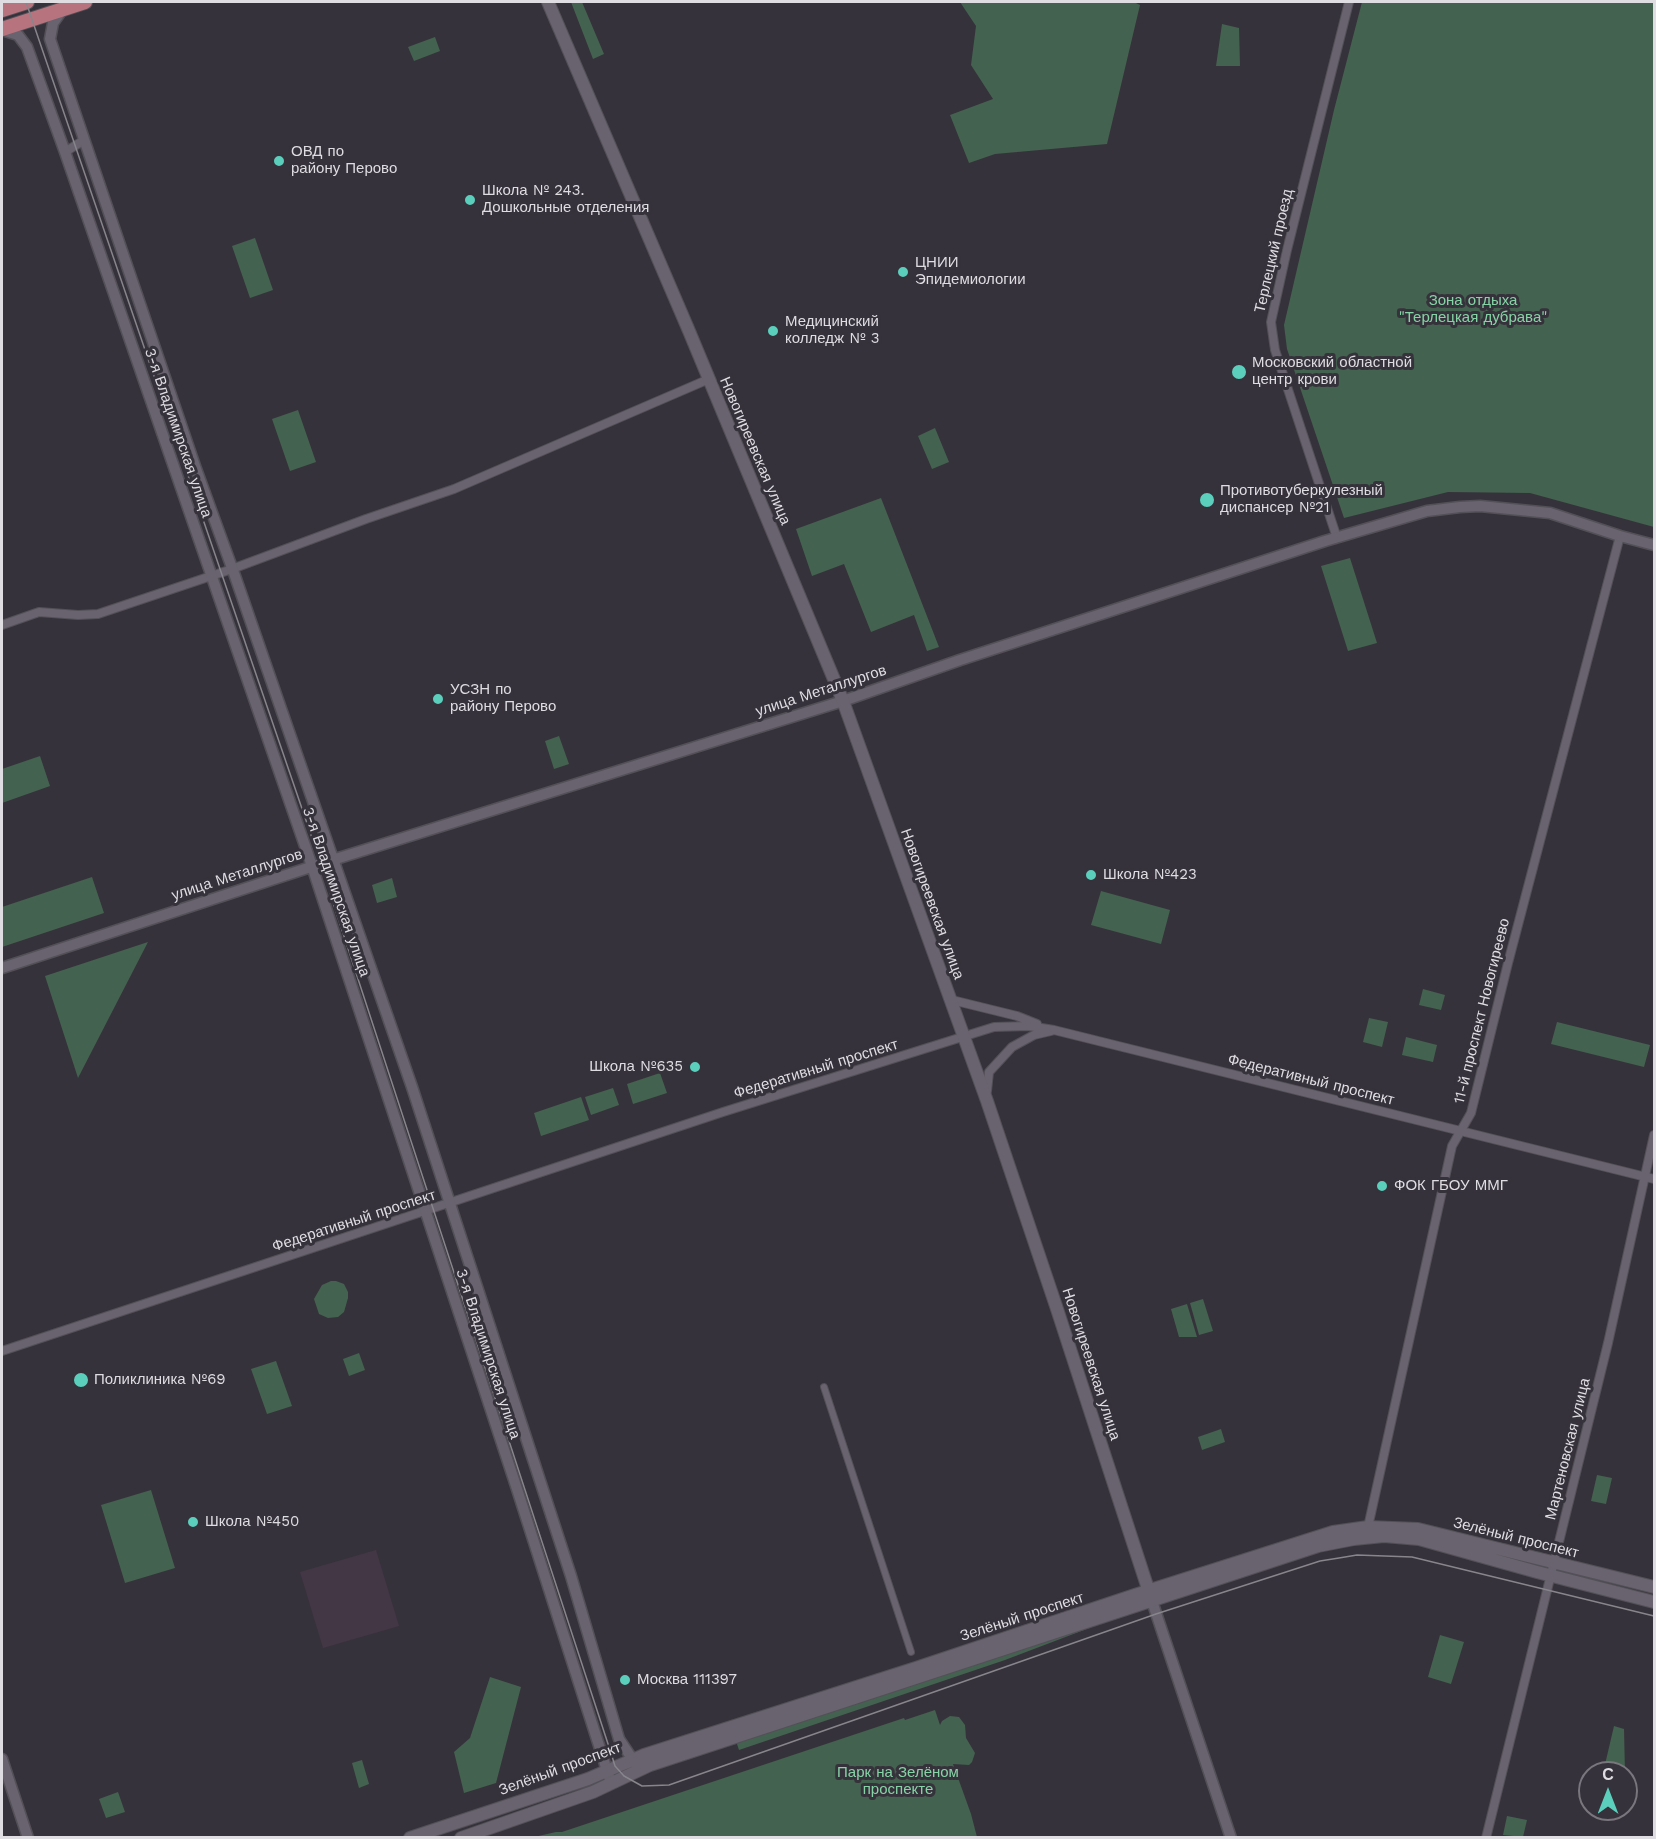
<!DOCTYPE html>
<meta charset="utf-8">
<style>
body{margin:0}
#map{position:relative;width:1656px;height:1839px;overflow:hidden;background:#36323b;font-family:"Work Sans",sans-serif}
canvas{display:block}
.frame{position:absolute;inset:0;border:3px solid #dfdce2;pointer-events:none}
.north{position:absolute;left:1578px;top:1761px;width:60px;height:60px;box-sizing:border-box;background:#36323b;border:2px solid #7a767e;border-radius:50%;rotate:0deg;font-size:16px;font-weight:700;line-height:24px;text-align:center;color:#dfdce2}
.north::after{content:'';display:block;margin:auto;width:21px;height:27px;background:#5bcebc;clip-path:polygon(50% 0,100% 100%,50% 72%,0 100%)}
</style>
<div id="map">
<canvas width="1656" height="1839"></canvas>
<div class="frame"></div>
<div class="north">С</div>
</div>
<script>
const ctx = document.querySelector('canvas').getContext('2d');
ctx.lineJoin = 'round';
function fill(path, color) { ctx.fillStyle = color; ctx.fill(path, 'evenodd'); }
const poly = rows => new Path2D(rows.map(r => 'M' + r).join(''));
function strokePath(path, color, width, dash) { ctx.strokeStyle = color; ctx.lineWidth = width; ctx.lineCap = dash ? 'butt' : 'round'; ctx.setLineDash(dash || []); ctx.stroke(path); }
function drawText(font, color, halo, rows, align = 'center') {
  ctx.font = font + ' "Work Sans",sans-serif'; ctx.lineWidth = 6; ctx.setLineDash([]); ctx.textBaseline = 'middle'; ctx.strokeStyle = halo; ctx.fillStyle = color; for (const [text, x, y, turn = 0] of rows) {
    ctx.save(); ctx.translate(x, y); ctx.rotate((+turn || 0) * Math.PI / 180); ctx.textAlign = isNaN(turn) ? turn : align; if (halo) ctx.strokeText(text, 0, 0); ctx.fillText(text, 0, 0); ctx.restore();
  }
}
const industrial = poly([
 [376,1550,399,1626,323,1648,300,1572]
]);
const green = poly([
 [571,2,582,2,604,54,593,59],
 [960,2,1134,2,1140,5,1107,144,995,154,969,163,950,115,993,99,971,65,976,26],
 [1362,2,1654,2,1654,527,1530,493,1448,492,1344,518,1287,349,1284,325,1334,110],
 [1222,24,1239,28,1240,66,1216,66],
 [435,37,440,51,414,61,408,47],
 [255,238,273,290,250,298,232,246],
 [298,410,316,462,290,471,272,419],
 [935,428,949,462,932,469,918,436],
 [881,498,939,647,927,651,914,615,871,632,844,564,812,576,796,529],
 [1350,558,1377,643,1348,651,1321,566],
 [559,736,569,764,554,769,545,741],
 [40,756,50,786,2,803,2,769],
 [92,877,104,913,2,947,2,907],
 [392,878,397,897,377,903,372,885],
 [1101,891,1170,910,1161,944,1091,925],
 [148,942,78,1078,45,976],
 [1423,989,1445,995,1441,1010,1419,1005],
 [1369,1018,1388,1022,1382,1047,1363,1042],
 [1557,1022,1650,1045,1644,1067,1551,1044],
 [1406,1037,1437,1045,1433,1062,1402,1055],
 [660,1073,667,1093,633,1104,627,1084],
 [613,1088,619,1105,591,1115,585,1097],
 [581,1097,589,1120,541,1136,534,1113],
 [331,1281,336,1281,344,1284,348,1292,348,1298,344,1312,338,1317,328,1318,319,1314,314,1299,322,1285],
 [1203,1299,1213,1331,1199,1335,1190,1303],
 [1187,1304,1197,1337,1179,1337,1171,1309],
 [359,1353,365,1370,349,1376,343,1359],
 [276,1361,292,1406,267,1414,251,1369],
 [1221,1429,1225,1442,1202,1450,1198,1437],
 [1597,1475,1612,1478,1606,1504,1591,1501],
 [151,1490,175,1568,125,1583,101,1505],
 [1134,1611,1005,1660,739,1750,736,1741],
 [1440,1635,1464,1642,1451,1684,1428,1677],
 [490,1677,521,1687,496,1783,464,1793,454,1752,470,1738],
 [935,1710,940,1725,942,1721,950,1716,959,1717,965,1725,966,1738,975,1753,972,1762,969,1765,953,1764,971,1814,977,1837,534,1837,556,1832,562,1832,904,1718,905,1720],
 [1614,1726,1624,1729,1625,1773,1603,1773],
 [362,1760,369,1784,359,1788,352,1763],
 [118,1792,125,1812,106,1818,99,1799],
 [1507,1816,1527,1820,1523,1837,1503,1835]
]);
const pedestrian = poly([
 [824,1387,911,1652]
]);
const minor = poly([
 [65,152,84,140],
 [1337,538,1275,350,1271,322,1287,250,1349,2],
 [2,625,39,612,78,615,98,614,232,569,366,519,454,489,709,379],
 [952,1000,1017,1016,1037,1024],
 [987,1091,989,1072,1012,1047,1034,1035,1051,1031],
 [2,1351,723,1112,994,1027,1029,1026,1054,1030,1654,1179],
 [1368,1527,1452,1146,1471,1113,1508,963,1620,536],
 [1486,1838,1608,1343,1654,1135]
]);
const tertiary = poly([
 [63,9,53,23,50,39,195,466,235,576,412,1087,571,1576,619,1739,637,1766],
 [2,30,18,35,27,47,65,152,312,866,517,1489,611,1783],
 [2,968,326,862,843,701,960,660,1181,588,1325,541,1427,511,1460,507,1480,506,1550,513,1620,536,1654,545],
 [1152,1601,1231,1838],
 [2,1759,28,1838]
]);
const secondary = poly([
 [548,2,689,331,843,701,987,1101,1057,1309,1152,1601],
 [410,1838,588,1779,644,1755,916,1668,1135,1595,1333,1532,1368,1527,1418,1529,1654,1587],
 [461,1838,593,1792,650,1765,1318,1546,1354,1539,1384,1536,1419,1539,1537,1572,1654,1602]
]);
const primary = poly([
 [2,10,27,2],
 [2,29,85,2]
]);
const tram = poly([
 [26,2,310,832,611,1753,615,1766,624,1776,642,1786,669,1785,1156,1614,1320,1561,1339,1558,1357,1555,1412,1557,1654,1616]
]);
const markers = [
 [279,161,6,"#5bcebc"],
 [470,200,6,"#5bcebc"],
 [903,272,6,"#5bcebc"],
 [773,331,6,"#5bcebc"],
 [1239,372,8,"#5bcebc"],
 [1207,500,8,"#5bcebc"],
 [438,699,6,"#5bcebc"],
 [1091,875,6,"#5bcebc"],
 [695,1067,6,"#5bcebc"],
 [1382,1186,6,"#5bcebc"],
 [81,1380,8,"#5bcebc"],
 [193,1522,6,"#5bcebc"],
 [625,1680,6,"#5bcebc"]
];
const poiNames = [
 ["ОВД по",291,152],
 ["району Перово",291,169],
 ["Школа № 243.",482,191],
 ["Дошкольные отделения",482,208],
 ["ЦНИИ",915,263],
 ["Эпидемиологии",915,280],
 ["Медицинский",785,322],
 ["колледж № 3",785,339],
 ["Московский областной",1252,363],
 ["центр крови",1252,380],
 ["Противотуберкулезный",1220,491],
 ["диспансер №21",1220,508],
 ["УСЗН по",450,690],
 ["району Перово",450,707],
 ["Школа №423",1103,875],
 ["Школа №635",683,1067,"right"],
 ["ФОК ГБОУ ММГ",1394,1186],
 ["Поликлиника №69",94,1380],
 ["Школа №450",205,1522],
 ["Москва 111397",637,1680]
];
const streetNames = [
 ["Терлецкий проезд",1274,251,-77],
 ["3-я Владимирская улица",178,433,71],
 ["Новогиреевская улица",755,451,67],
 ["улица Металлургов",821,691,-18],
 ["улица Металлургов",237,875,-18],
 ["3-я Владимирская улица",336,892,71],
 ["Новогиреевская улица",932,904,70],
 ["11-й проспект Новогиреево",1482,1011,-76],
 ["Федеративный проспект",816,1069,-17],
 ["Федеративный проспект",1311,1080,14],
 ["Федеративный проспект",354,1221,-18],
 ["3-я Владимирская улица",488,1354,72],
 ["Новогиреевская улица",1091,1364,72],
 ["Мартеновская улица",1568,1449,-76],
 ["Зелёный проспект",1516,1538,14],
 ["Зелёный проспект",1022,1617,-18],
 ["Зелёный проспект",560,1769,-20]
];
const parkNames = [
 ["Зона отдыха",1473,301],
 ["\"Терлецкая дубрава\"",1473,318],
 ["Парк на Зелёном",898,1773],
 ["проспекте",898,1790]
];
fill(industrial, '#433746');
fill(green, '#446250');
strokePath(pedestrian, '#545058', 8);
strokePath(minor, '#545058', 10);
strokePath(tertiary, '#545058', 13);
strokePath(secondary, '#545058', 14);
strokePath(primary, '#545058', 16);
strokePath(pedestrian, '#68636e', 6);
strokePath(minor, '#68636e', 8);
strokePath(tertiary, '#68636e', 10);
strokePath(secondary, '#68636e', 12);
strokePath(primary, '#b8747e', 14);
strokePath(tram, '#88858c', 1.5);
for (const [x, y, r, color] of markers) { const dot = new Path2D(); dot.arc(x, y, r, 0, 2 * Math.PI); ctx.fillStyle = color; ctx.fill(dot); strokePath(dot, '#36323b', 2); }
drawText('15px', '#dfdce2', '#36323b', poiNames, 'left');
drawText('15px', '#dfdce2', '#36323b', streetNames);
drawText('15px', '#86d4a6', '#36323b', parkNames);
</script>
